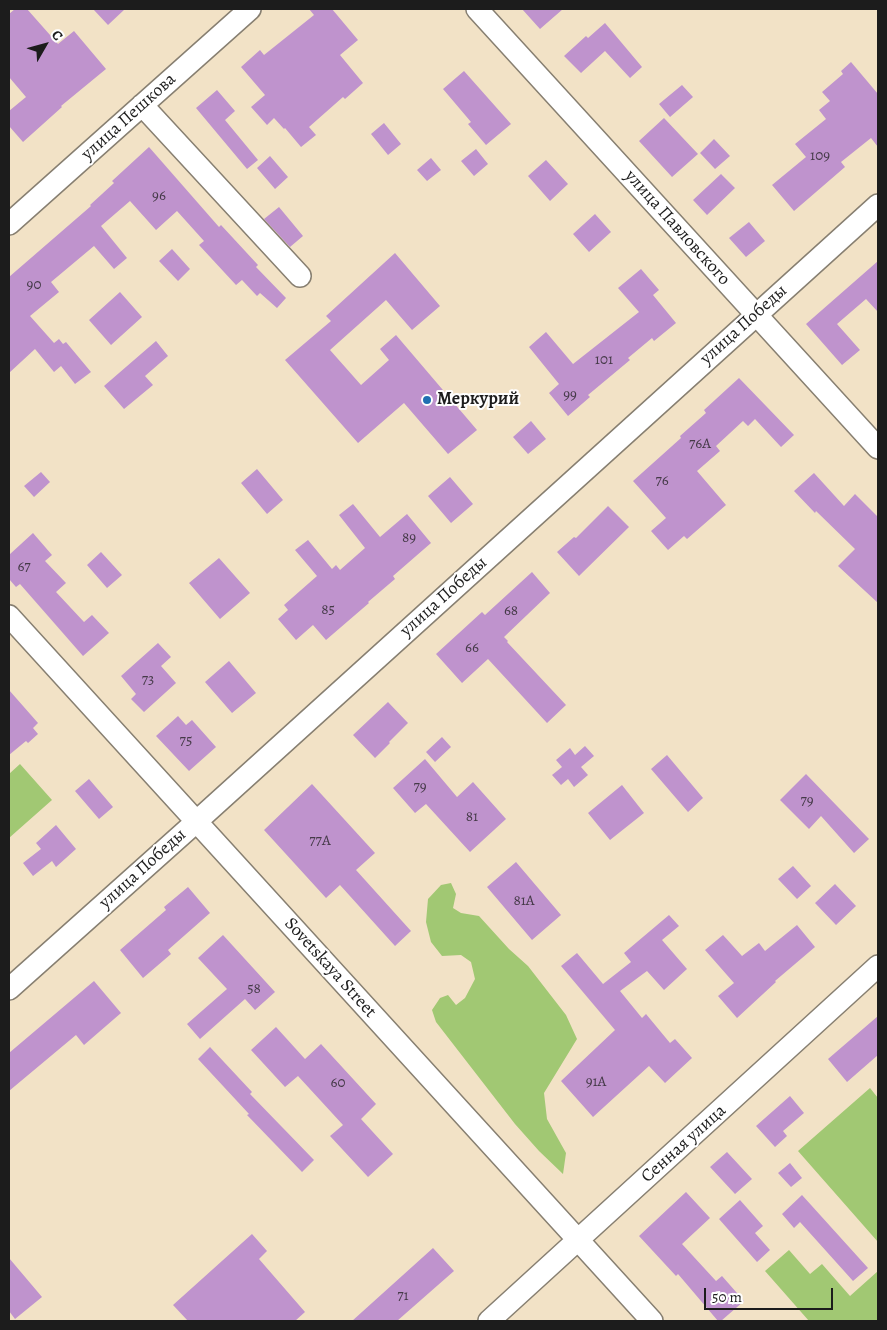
<!DOCTYPE html>
<meta charset="utf-8">
<style>
body{margin:0}
#map{position:relative;width:887px;height:1330px;overflow:hidden;background:#f2e2c6;font-family:Alegreya,serif}
canvas{display:block}
.frame{position:absolute;inset:0;border:10px solid #1c1c1c;pointer-events:none}
.north{position:absolute;left:20px;top:20px;width:50px;height:50px;-webkit-text-stroke:4px #fff;paint-order:stroke;rotate:52deg;font-size:14px;font-weight:700;line-height:20px;text-align:center;color:#1c1c1c}
.north::after{content:'';display:block;margin:auto;width:18px;height:22px;background:#1c1c1c;clip-path:polygon(50% 0,100% 100%,50% 72%,0 100%)}
.scale{position:absolute;left:704px;top:1288px;width:129px;height:22px;box-sizing:border-box;border:2px solid #1c1c1c;border-top:0;padding-left:6px;font-size:15px;line-height:18px;white-space:nowrap;color:#1c1c1c;-webkit-text-stroke:4px #fff;paint-order:stroke}
</style>
<div id="map">
<canvas width="887" height="1330"></canvas>
<div class="frame"></div>
<div class="north">С</div>
<div class="scale">50 m</div>
</div>
<script>
const ctx = document.querySelector('canvas').getContext('2d');
ctx.lineJoin = 'round';
function fill(path, color) { ctx.fillStyle = color; ctx.fill(path, 'evenodd'); }
const poly = rows => new Path2D(rows.map(r => 'M' + r).join(''));
function strokePath(path, color, width, dash) { ctx.strokeStyle = color; ctx.lineWidth = width; ctx.lineCap = dash ? 'butt' : 'round'; ctx.setLineDash(dash || []); ctx.stroke(path); }
function drawText(font, color, halo, rows, align = 'center') {
  ctx.font = font + ' Alegreya,serif'; ctx.lineWidth = 4; ctx.setLineDash([]); ctx.textBaseline = 'middle'; ctx.strokeStyle = halo; ctx.fillStyle = color; for (const [text, x, y, turn = 0] of rows) {
    ctx.save(); ctx.translate(x, y); ctx.rotate((+turn || 0) * Math.PI / 180); ctx.textAlign = isNaN(turn) ? turn : align; if (halo) ctx.strokeText(text, 0, 0); ctx.fillText(text, 0, 0); ctx.restore();
  }
}
const green = poly([
 [20,764,52,800,9,838,9,774],
 [451,883,456,894,453,908,461,913,479,916,509,949,528,966,566,1015,577,1039,544,1093,547,1119,566,1153,563,1174,539,1151,515,1124,436,1022,432,1010,440,998,448,995,456,1005,465,998,475,979,471,962,461,955,442,956,431,942,426,922,428,899,441,885],
 [870,1088,878,1098,878,1242,798,1151],
 [789,1250,810,1274,822,1264,850,1296,878,1271,878,1321,809,1321,765,1271]
]);
const building = poly([
 [15,9,27,9,58,44,74,31,106,69,61,106,62,107,23,142,9,126,9,111,26,97,9,77,9,14],
 [93,9,125,9,108,25],
 [309,9,332,9,358,40,340,55,363,83,345,99,343,97,309,127,316,135,301,147,285,128,284,129,274,118,267,125,251,107,265,95,241,67,260,50,264,55,314,15],
 [522,9,563,9,540,29],
 [605,23,642,67,630,78,605,51,581,73,564,56,586,36,588,38],
 [851,62,878,94,878,147,871,138,841,162,845,167,794,211,772,185,806,157,795,144,826,119,819,110,830,101,822,92,843,74,841,71],
 [464,71,511,124,486,145,468,124,471,122,443,89],
 [682,85,693,97,670,117,659,104],
 [217,90,235,111,225,120,258,160,247,169,196,108],
 [664,118,698,154,672,177,639,141],
 [384,123,401,144,388,155,371,134],
 [714,139,730,156,715,169,700,153],
 [149,147,219,227,221,225,258,265,256,267,286,298,277,308,260,293,257,296,242,280,236,285,199,245,204,241,177,211,156,230,130,201,101,226,127,258,114,269,94,246,51,282,59,292,30,316,54,343,59,339,63,344,66,342,91,372,75,384,61,366,54,372,35,349,9,373,9,277,91,206,90,205,114,183,112,181],
 [476,149,488,164,474,176,461,161],
 [270,156,288,177,275,189,257,168],
 [431,158,441,170,427,181,417,170],
 [546,160,568,184,550,201,528,176],
 [721,174,735,188,707,215,693,200],
 [279,207,303,236,290,247,264,219],
 [595,214,611,232,589,252,573,234],
 [749,222,765,241,746,257,729,238],
 [172,249,190,269,178,281,159,261],
 [395,253,440,306,412,330,386,300,330,350,361,385,389,360,380,349,396,335,477,430,448,454,404,403,358,443,285,360,331,321,326,316],
 [878,261,878,312,866,299,837,324,860,350,842,365,806,324],
 [641,269,659,290,653,295,676,323,654,341,652,338,628,358,630,360,588,395,590,397,568,416,549,393,559,384,529,347,546,332,573,364,639,312,618,288],
 [120,292,142,317,111,345,89,320],
 [156,341,168,356,145,376,153,385,124,409,104,386],
 [739,378,794,435,781,447,755,419,748,426,743,421,716,446,720,451,697,471,726,505,687,539,684,536,668,550,651,531,666,518,633,481,681,438,680,436,706,413,704,410],
 [531,421,546,439,528,454,513,437],
 [257,469,283,500,267,514,241,483],
 [41,472,50,482,34,497,24,486],
 [814,473,844,506,855,494,878,517,878,603,838,566,855,549,816,511,815,513,794,491],
 [450,477,473,504,451,523,428,496],
 [353,504,380,537,407,514,431,543,393,576,395,579,368,602,369,603,326,640,313,625,296,640,278,619,288,610,284,605,317,576,295,550,308,540,332,569,336,565,340,570,365,548,339,515],
 [608,506,629,527,579,576,557,552,574,537,576,538],
 [33,533,52,555,45,561,66,583,56,592,84,622,92,615,109,633,83,656,20,584,16,587,9,579,9,555],
 [101,552,122,575,107,588,87,565],
 [219,558,250,593,220,619,189,583],
 [532,572,550,593,504,637,508,641,507,642,566,705,547,723,488,659,462,683,436,654,482,612,485,615],
 [158,643,171,657,161,666,176,683,144,712,131,699,136,694,121,676],
 [229,661,256,693,232,713,205,682],
 [9,690,38,723,33,728,38,734,28,743,26,741,9,755],
 [388,702,408,723,389,742,390,743,375,758,353,735],
 [178,716,186,725,192,720,216,747,189,771,156,736],
 [442,737,451,747,435,762,426,752],
 [585,746,594,756,581,767,588,775,574,787,568,779,561,785,552,775,562,767,556,760,570,748,575,755],
 [667,755,703,798,688,812,651,769],
 [425,759,457,797,473,782,506,819,470,852,426,804,415,813,393,788],
 [806,774,869,839,854,853,821,816,809,829,780,800],
 [89,779,113,807,99,819,75,791],
 [312,784,375,853,356,870,411,931,395,946,340,885,326,898,264,830],
 [622,785,644,813,610,840,588,813],
 [56,825,76,849,56,867,52,861,33,876,23,863,41,849,36,843],
 [516,862,561,915,532,940,487,887],
 [793,866,811,886,797,899,778,879],
 [835,884,856,906,836,925,815,903],
 [188,887,210,913,168,950,171,954,143,978,120,950,166,910,164,907],
 [669,915,679,926,662,940,687,969,664,990,647,971,620,991,642,1018,646,1014,670,1043,675,1039,692,1058,665,1083,649,1066,593,1117,561,1081,615,1030,561,966,577,953,603,984,631,962,624,953],
 [797,925,815,947,775,981,776,982,737,1018,718,996,734,983,705,950,723,935,742,956,759,943,765,951],
 [223,935,275,992,255,1010,245,999,200,1039,187,1024,227,989,198,958],
 [94,981,121,1013,84,1045,76,1035,9,1091,9,1053],
 [878,1016,878,1055,847,1082,828,1059],
 [276,1027,305,1059,321,1044,376,1104,361,1119,393,1154,368,1177,330,1136,343,1125,298,1076,285,1087,251,1050],
 [210,1047,252,1092,250,1094,314,1160,302,1172,247,1115,249,1114,198,1059],
 [790,1096,804,1113,783,1131,787,1136,775,1147,756,1126],
 [727,1152,752,1179,735,1194,710,1167],
 [790,1163,802,1178,791,1187,778,1173],
 [686,1192,710,1218,682,1244,716,1281,722,1276,744,1301,721,1321,718,1321,678,1274,676,1276,639,1236],
 [802,1195,868,1268,853,1281,800,1222,794,1228,782,1214],
 [740,1200,763,1226,755,1233,770,1250,757,1262,719,1219],
 [252,1234,267,1251,259,1259,305,1312,295,1321,188,1321,173,1305],
 [433,1248,454,1271,397,1321,352,1321],
 [9,1258,42,1297,15,1319,9,1311]
]);
const minor = poly([
 [477,9,878,448],
 [142,105,300,276],
 [9,224,250,9],
 [9,616,652,1321],
 [9,989,196,822,878,205],
 [489,1321,878,966]
]);
const markers = [
 [427,400,5,"#1f6fb2"]
];
const numberNames = [
 ["109",820,156],
 ["96",159,196],
 ["90",34,285],
 ["101",604,360],
 ["99",570,395],
 ["76А",700,444],
 ["76",662,481],
 ["89",409,538],
 ["67",24,567],
 ["85",328,610],
 ["68",511,611],
 ["66",472,648],
 ["73",148,680],
 ["75",186,741],
 ["79",420,787],
 ["79",807,801],
 ["81",472,817],
 ["77А",320,841],
 ["81А",524,901],
 ["58",254,989],
 ["91А",596,1082],
 ["60",338,1083],
 ["71",403,1296]
];
const streetNames = [
 ["улица Пешкова",129,117,-42],
 ["улица Павловского",677,228,48],
 ["улица Победы",744,325,-42],
 ["улица Победы",444,597,-42],
 ["улица Победы",143,869,-42],
 ["Sovetskaya Street",330,968,48],
 ["Сенная улица",684,1144,-42]
];
const poiNames = [
 ["Меркурий",437,400]
];
fill(green, '#a1c873');
fill(building, '#bf93cd');
strokePath(minor, '#877f71', 24);
strokePath(minor, '#fff', 21);
for (const [x, y, r, color] of markers) { const dot = new Path2D(); dot.arc(x, y, r, 0, 2 * Math.PI); ctx.fillStyle = color; ctx.fill(dot); strokePath(dot, '#fff', 2); }
drawText('15px', '#453a48', null, numberNames);
drawText('18px', '#1c1c1c', '#fff', streetNames);
drawText('bold 18px', '#1c1c1c', '#fff', poiNames, 'left');
</script>
